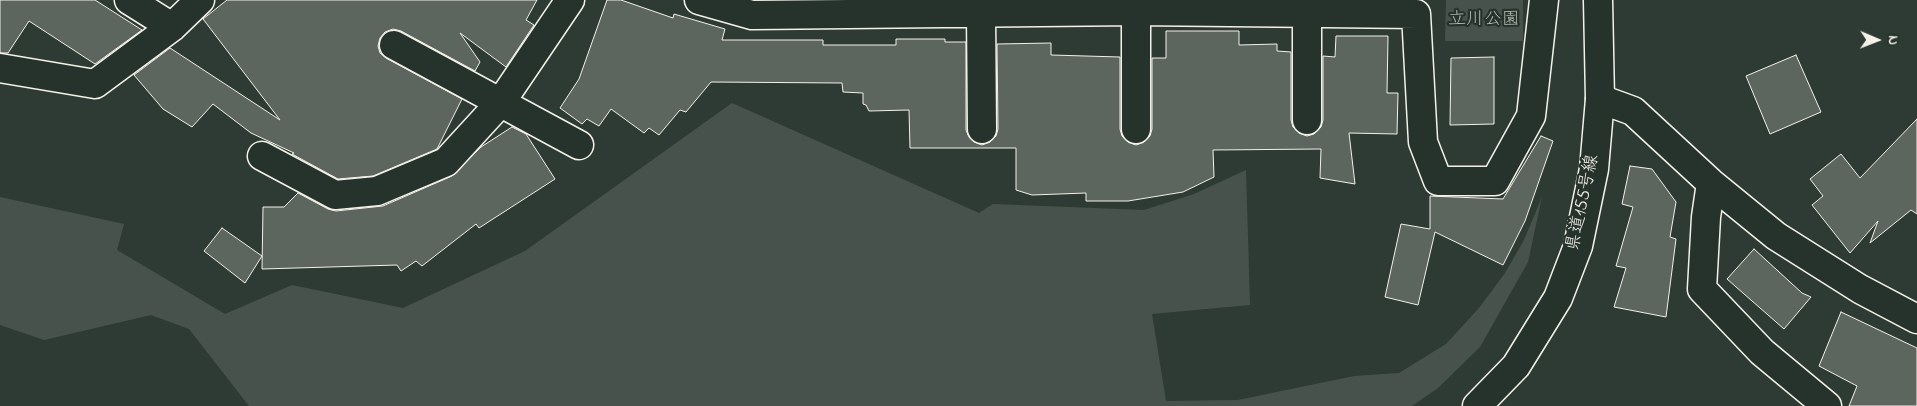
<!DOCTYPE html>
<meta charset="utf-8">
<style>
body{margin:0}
#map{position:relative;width:1917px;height:406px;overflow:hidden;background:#2e3b34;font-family:"Indie Flower",sans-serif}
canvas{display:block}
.north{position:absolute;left:1852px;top:15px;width:50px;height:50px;-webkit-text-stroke:4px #26332d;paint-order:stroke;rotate:91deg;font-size:14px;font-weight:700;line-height:20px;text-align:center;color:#f4f1e8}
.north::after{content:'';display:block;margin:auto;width:18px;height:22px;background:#f4f1e8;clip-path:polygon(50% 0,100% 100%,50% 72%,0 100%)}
</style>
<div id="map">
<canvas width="1917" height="406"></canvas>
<div class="north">N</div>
</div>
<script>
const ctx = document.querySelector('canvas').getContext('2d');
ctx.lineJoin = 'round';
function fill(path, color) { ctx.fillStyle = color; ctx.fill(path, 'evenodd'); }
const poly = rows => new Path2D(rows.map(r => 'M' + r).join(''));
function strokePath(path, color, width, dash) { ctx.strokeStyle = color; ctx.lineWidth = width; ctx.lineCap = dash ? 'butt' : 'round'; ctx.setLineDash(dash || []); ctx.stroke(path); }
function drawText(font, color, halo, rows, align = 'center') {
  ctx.font = font + ' "Indie Flower","Klee One",sans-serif'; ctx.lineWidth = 4.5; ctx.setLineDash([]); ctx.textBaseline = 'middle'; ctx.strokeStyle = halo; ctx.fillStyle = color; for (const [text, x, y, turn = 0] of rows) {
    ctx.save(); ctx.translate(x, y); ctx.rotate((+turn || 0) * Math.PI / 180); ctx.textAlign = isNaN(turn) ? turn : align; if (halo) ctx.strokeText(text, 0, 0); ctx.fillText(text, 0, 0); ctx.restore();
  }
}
const green = poly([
 [1446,0,1523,0,1523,41,1445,41],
 [732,103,979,213,993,204,1144,210,1194,194,1246,170,1250,305,1152,314,1166,401,1238,400,1354,376,1399,373,1446,344,1479,308,1505,273,1524,240,1542,197,1528,262,1480,347,1438,388,1412,406,249,406,189,329,151,315,44,340,0,325,0,197,124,224,117,250,225,314,292,285,403,308,525,251]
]);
const building = poly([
 [0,0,95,0,142,30,95,64,29,21,8,53,0,53,0,0],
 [227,0,537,0,526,20,534,25,506,67,460,33,480,62,475,71,401,31,393,29,385,32,380,38,378,46,380,53,386,58,462,99,437,149,373,176,338,179,292,154,294,153,251,133,213,104,192,127,163,109,134,75,170,48,280,120,203,19,227,0],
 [607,0,621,0,673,18,674,14,725,29,722,40,823,40,823,45,896,45,896,39,945,39,945,42,966,42,966,130,969,137,974,142,982,145,990,142,996,136,998,129,997,44,1051,43,1051,55,1120,57,1120,129,1122,136,1128,142,1136,145,1144,142,1150,136,1152,129,1152,58,1166,58,1166,31,1239,31,1239,45,1277,44,1277,51,1291,52,1291,120,1293,127,1299,133,1307,136,1314,134,1321,127,1323,120,1323,56,1335,57,1336,36,1388,36,1387,93,1398,93,1397,134,1349,133,1355,184,1320,178,1321,149,1213,150,1214,177,1183,192,1128,201,1086,201,1086,193,1032,195,1016,190,1016,148,910,148,909,110,869,111,866,105,863,104,863,93,843,92,842,83,711,82,686,112,680,110,659,135,649,128,644,133,611,109,599,126,587,119,582,124,560,108,579,79,607,0],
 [1796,55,1821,112,1770,134,1746,76,1796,55],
 [1494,57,1494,124,1450,125,1451,58,1494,57],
 [1917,119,1917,214,1911,210,1870,243,1878,221,1850,253,1812,205,1823,196,1810,179,1841,154,1860,178,1917,119],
 [512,127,526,134,555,179,479,228,476,224,422,266,416,261,401,271,397,265,262,269,263,207,284,207,298,193,328,209,336,211,383,206,452,176,481,147,512,127],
 [1541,136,1553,141,1525,221,1503,265,1435,232,1418,305,1385,297,1401,224,1430,229,1430,196,1503,199,1541,136],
 [1630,166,1652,169,1676,202,1670,237,1676,239,1666,317,1614,307,1626,268,1616,266,1633,207,1622,204,1630,166],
 [222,228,262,256,245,283,204,251,222,228],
 [1754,249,1802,293,1811,297,1784,329,1727,279,1754,249],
 [1841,312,1917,348,1917,406,1849,406,1857,386,1819,366,1841,312]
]);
const minor = poly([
 [129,0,172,27],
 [699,0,752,15,1136,11,1416,14,1423,142,1438,181,1495,181,1531,116,1544,0],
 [981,13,982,129],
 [394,45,579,145],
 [0,68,95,84,172,27,200,0],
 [1600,99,1633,111,1711,183,1776,236,1860,289,1917,319],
 [1307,120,1307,14],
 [1136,129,1136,0],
 [262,156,335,195,377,191,446,162,501,102,570,0],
 [1711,183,1706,217,1702,289,1762,352,1827,406]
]);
const major = poly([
 [1477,406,1516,366,1558,298,1578,246,1594,169,1600,99,1598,0]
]);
const parkNames = [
 ["立川公園",1484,21]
];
const streetNames = [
 ["県道155号線",1584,203,-78]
];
fill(green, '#48524c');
fill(building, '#5c655e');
strokePath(building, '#f4f1e8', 1);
strokePath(minor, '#f4f1e8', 31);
strokePath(major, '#f4f1e8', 31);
strokePath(minor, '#26332d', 28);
strokePath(major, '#26332d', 28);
drawText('18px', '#b8b9b1', '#26332d', parkNames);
drawText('18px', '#f4f1e8', '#26332d', streetNames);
</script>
